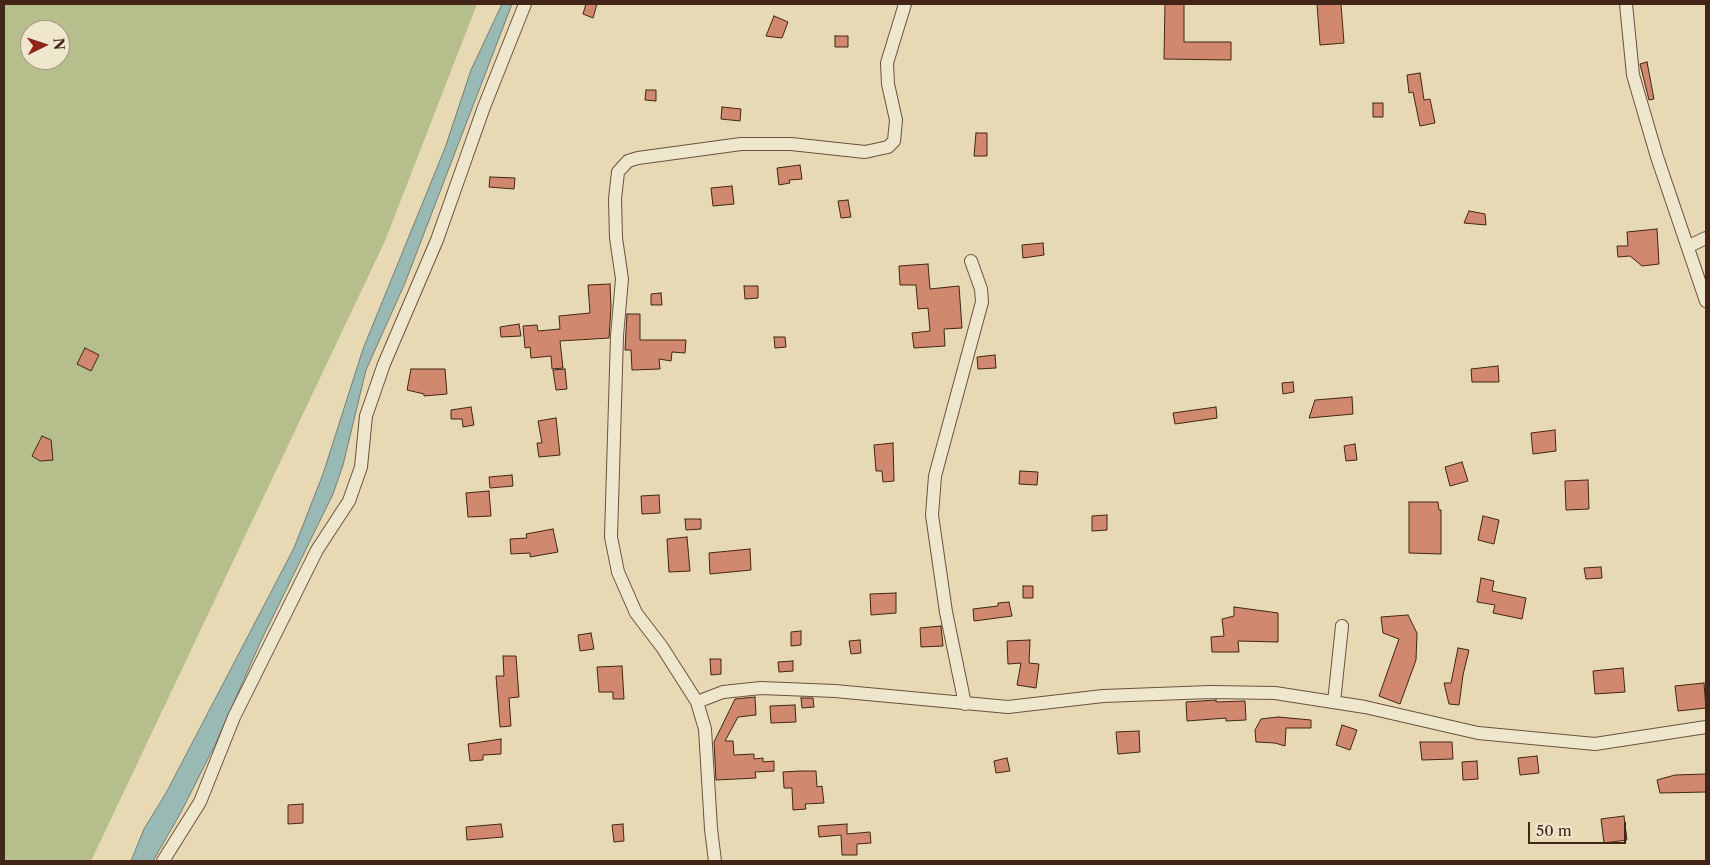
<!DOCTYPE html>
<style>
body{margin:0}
#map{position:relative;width:1710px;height:865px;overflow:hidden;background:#e7d9b3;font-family:"Libre Caslon Text",serif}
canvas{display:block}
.frame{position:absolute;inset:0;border:5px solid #422516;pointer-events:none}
.north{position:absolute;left:20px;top:20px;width:50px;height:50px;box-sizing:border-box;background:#efe6ce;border:1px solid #aa9984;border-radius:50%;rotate:86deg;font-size:14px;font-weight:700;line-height:20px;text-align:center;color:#422516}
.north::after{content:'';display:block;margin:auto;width:18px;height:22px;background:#8f2418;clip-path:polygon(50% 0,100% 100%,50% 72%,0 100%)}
.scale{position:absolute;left:1528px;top:822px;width:98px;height:22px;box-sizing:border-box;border:2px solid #422516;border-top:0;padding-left:6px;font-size:15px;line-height:18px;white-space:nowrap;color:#422516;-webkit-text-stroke:4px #efe6ce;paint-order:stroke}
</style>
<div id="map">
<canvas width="1710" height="865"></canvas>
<div class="frame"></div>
<div class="north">N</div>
<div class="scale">50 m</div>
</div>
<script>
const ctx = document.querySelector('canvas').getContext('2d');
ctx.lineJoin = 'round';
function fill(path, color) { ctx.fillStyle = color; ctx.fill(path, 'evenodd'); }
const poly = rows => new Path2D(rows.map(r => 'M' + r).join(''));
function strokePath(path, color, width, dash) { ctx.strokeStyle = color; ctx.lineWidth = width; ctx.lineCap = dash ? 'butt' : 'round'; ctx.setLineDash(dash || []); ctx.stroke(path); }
const green = poly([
 [4,4,477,4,385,241,91,861,4,861],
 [30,30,60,30,60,60,30,60]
]);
const water = poly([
 [502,4,512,4,405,283,366,370,343,465,333,494,260,643,215,745,180,814,153,861,131,861,144,829,166,793,294,548,323,474,363,349,445,148,471,70,502,4]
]);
const building = poly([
 [586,4,597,4,593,18,583,14,586,4],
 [1165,4,1184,4,1184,42,1231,42,1231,60,1164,59,1165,4],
 [1317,4,1341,4,1344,43,1320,45,1317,4],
 [774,16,788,22,782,38,766,36,774,16],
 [835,36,848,36,848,47,835,47,835,36],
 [1647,62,1654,99,1649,100,1640,64,1647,62],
 [1420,73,1424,100,1430,99,1435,123,1420,126,1413,92,1409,93,1407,75,1420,73],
 [646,90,656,90,656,101,645,100,646,90],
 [1373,103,1383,103,1383,117,1373,117,1373,103],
 [722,107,741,109,740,121,721,119,722,107],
 [976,133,987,133,987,156,974,156,976,133],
 [800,165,802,179,789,180,790,183,779,185,777,168,800,165],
 [490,177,515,178,514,189,489,187,490,177],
 [732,186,734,204,713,206,711,188,732,186],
 [848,200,851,217,841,218,838,201,848,200],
 [1469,211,1485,214,1486,225,1464,223,1469,211],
 [1657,229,1659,264,1642,266,1630,256,1618,257,1617,246,1628,246,1627,232,1657,229],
 [1043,243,1044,255,1023,258,1022,245,1043,243],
 [928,264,930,289,959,286,962,328,944,329,945,346,914,348,912,333,930,331,928,308,918,309,916,285,900,285,899,266,928,264],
 [610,284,611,307,609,338,560,341,563,368,552,369,551,356,531,358,530,347,525,348,523,326,537,325,538,331,560,329,559,316,590,313,588,285,610,284],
 [744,286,758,286,758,298,745,299,744,286],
 [661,293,662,305,651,305,651,294,661,293],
 [627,314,640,314,640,340,686,340,685,353,672,352,671,361,659,359,660,369,632,370,631,350,625,350,627,314],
 [519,324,521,336,501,337,500,327,519,324],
 [774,337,785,337,786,347,775,348,774,337],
 [85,348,99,355,91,371,77,364,85,348],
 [995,355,996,368,978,369,977,357,995,355],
 [1498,366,1499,382,1472,382,1471,369,1498,366],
 [411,369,445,369,447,394,424,396,424,394,407,390,411,369],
 [565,369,567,389,556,390,553,370,565,369],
 [1293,382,1294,392,1283,394,1282,383,1293,382],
 [1352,397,1353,414,1309,418,1315,400,1352,397],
 [471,407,474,425,463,427,462,419,451,419,451,410,471,407],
 [1216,407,1217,418,1175,424,1173,413,1216,407],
 [556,418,560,455,539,457,537,443,542,443,538,421,556,418],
 [1555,430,1556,451,1533,454,1531,433,1555,430],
 [42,436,51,440,53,460,40,461,32,456,42,436],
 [893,443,894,481,883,482,882,471,876,471,874,445,893,443],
 [1355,444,1357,460,1346,461,1344,446,1355,444],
 [1462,462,1468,481,1450,486,1445,467,1462,462],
 [1020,471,1038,472,1037,485,1019,484,1020,471],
 [512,475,513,486,490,488,489,477,512,475],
 [1588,480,1589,509,1566,510,1565,481,1588,480],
 [489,491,491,516,468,517,466,493,489,491],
 [659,495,660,513,642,514,641,496,659,495],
 [1409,502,1438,502,1439,510,1441,510,1441,554,1409,553,1409,502],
 [1107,515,1107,530,1092,531,1092,516,1107,515],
 [1483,516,1499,520,1494,544,1478,540,1483,516],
 [685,519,701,519,701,529,686,530,685,519],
 [553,529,558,552,530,557,530,553,511,554,510,539,527,538,526,534,553,529],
 [687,537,690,571,669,572,667,539,687,537],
 [750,549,751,570,710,574,709,553,750,549],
 [1601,567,1602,578,1586,579,1584,568,1601,567],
 [1481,578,1494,581,1492,591,1526,598,1522,619,1493,613,1495,605,1477,602,1481,578],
 [1023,586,1033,586,1033,598,1023,598,1023,586],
 [896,593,896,613,871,615,870,594,896,593],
 [1009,602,1012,616,974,621,973,609,998,606,998,603,1009,602],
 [1234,607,1278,613,1278,642,1238,641,1239,652,1212,652,1211,637,1224,636,1222,619,1234,616,1234,607],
 [1408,615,1417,633,1416,660,1400,704,1379,696,1399,639,1383,633,1381,617,1408,615],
 [941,626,943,646,921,647,920,628,941,626],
 [801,631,801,645,791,646,791,632,801,631],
 [591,633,594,649,580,651,578,635,591,633],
 [860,640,861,653,851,654,849,641,860,640],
 [1030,640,1029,663,1039,664,1036,688,1017,685,1021,663,1008,664,1007,641,1030,640],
 [1458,648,1469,650,1463,675,1459,705,1449,704,1444,683,1451,683,1458,648],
 [503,656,516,656,519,697,509,698,511,726,500,727,496,676,504,676,503,656],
 [710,659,721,659,721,674,711,675,710,659],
 [793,661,793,671,779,672,778,662,793,661],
 [622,666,624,699,613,699,613,692,599,692,597,667,622,666],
 [1623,668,1625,692,1595,694,1593,671,1623,668],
 [1704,683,1706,708,1678,711,1675,686,1704,683],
 [755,697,756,715,738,717,725,741,733,741,734,755,754,754,754,759,763,758,763,762,774,761,774,771,755,772,756,778,716,780,714,742,735,699,755,697],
 [801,698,813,698,814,707,802,708,801,698],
 [1216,700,1216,702,1245,701,1246,720,1226,721,1226,718,1187,721,1186,702,1216,700],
 [795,705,796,722,771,723,770,706,795,705],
 [1278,717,1311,720,1311,728,1286,728,1285,746,1275,743,1256,742,1255,730,1261,719,1278,717],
 [1342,725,1357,730,1350,750,1336,745,1342,725],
 [1139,731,1140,752,1118,754,1116,732,1139,731],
 [501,739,501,754,483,755,483,760,470,761,468,744,501,739],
 [1420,742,1452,742,1453,759,1422,760,1420,742],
 [1537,756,1539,773,1520,775,1518,758,1537,756],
 [1007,758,1010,771,996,773,994,761,1007,758],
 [1477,761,1478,779,1463,780,1462,762,1477,761],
 [800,771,816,771,817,787,822,786,824,803,805,804,806,809,793,810,792,788,784,788,783,772,800,771],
 [1706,774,1706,792,1660,793,1657,780,1675,775,1706,774],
 [303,804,303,823,288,824,288,805,303,804],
 [1624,816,1627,840,1604,843,1601,819,1624,816],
 [501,824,503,837,467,840,466,827,501,824],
 [623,824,624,841,614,842,612,825,623,824],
 [847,824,847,834,870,832,871,843,857,844,857,855,842,855,841,835,819,837,818,826,847,824]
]);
const minor = poly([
 [1626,4,1633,75,1657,157,1706,301],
 [1689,246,1706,238],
 [697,702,723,692,761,688,835,691,1008,707,1103,696,1210,692,1275,693,1365,707,1478,733,1595,744,1706,727],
 [1334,702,1342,626],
 [965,704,946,612,932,515,935,476,982,302,981,289,971,261],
 [163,861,200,802,234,717,317,550,349,501,361,467,366,416,384,364,437,240,484,107,525,4],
 [715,861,711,829,705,729,697,702,662,647,636,613,618,572,611,537,617,336,622,279,616,238,615,199,618,172,628,161,638,158,741,144,791,144,865,152,888,147,894,141,896,120,888,84,887,63,905,4]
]);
fill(green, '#b6bf8c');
fill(water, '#99b9b5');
strokePath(water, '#767e75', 1);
fill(building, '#d0886e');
strokePath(building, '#422516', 1);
strokePath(minor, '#6b523d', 14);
strokePath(minor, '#efe6ce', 12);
</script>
